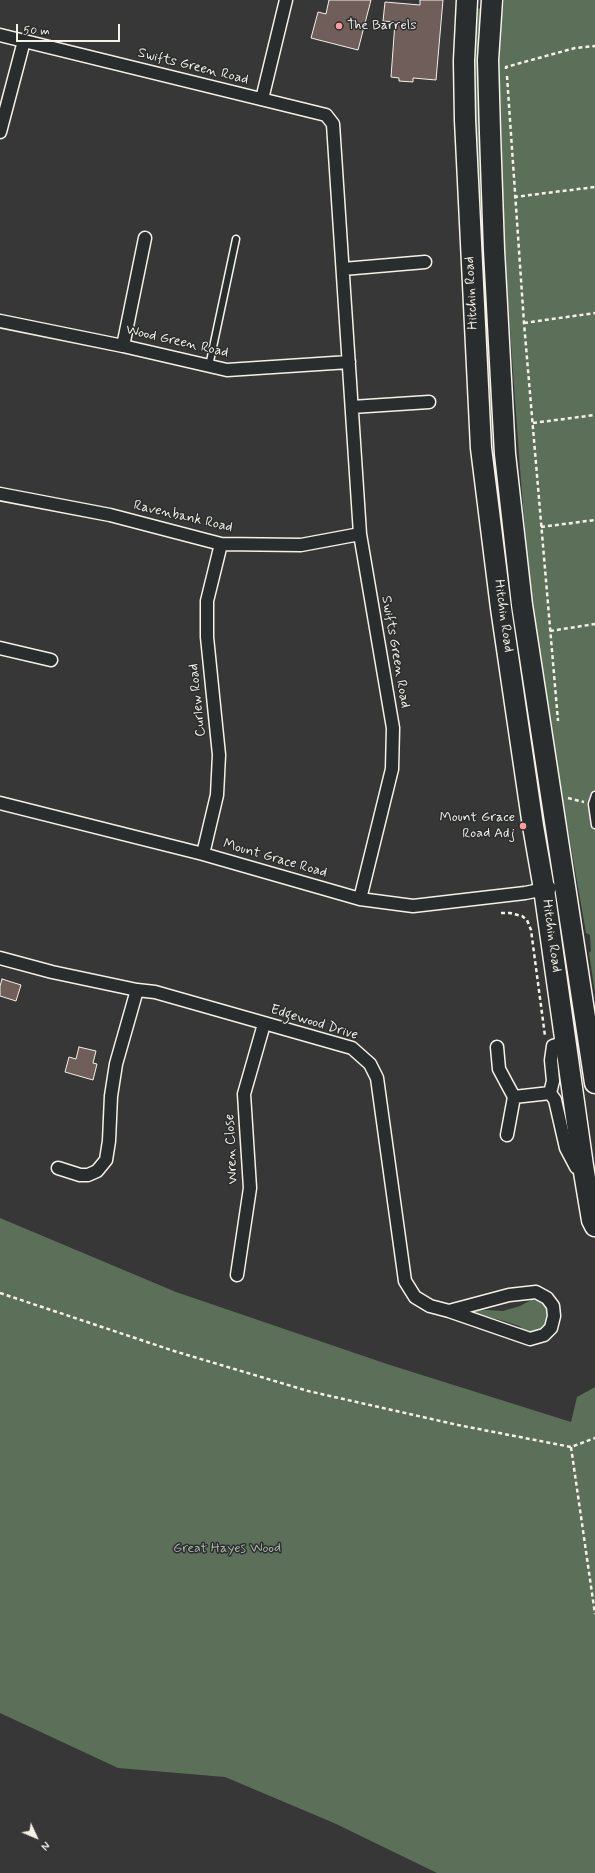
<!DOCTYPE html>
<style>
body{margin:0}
#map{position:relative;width:595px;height:1873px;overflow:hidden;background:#383737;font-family:Mynerve,sans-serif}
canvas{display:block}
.north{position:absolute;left:16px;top:1817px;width:40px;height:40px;-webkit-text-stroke:3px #2a2d2e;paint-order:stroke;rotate:134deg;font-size:11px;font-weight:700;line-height:16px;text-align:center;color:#f4f1e8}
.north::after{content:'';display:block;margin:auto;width:14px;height:18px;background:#f4f1e8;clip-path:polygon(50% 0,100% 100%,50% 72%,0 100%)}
.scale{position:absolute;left:16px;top:24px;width:104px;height:18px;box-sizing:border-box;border:2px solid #f4f1e8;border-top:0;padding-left:5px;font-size:12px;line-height:14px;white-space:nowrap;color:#f4f1e8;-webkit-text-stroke:3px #2a2d2e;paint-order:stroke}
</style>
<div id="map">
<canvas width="595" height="1873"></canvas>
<div class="north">N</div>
<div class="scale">50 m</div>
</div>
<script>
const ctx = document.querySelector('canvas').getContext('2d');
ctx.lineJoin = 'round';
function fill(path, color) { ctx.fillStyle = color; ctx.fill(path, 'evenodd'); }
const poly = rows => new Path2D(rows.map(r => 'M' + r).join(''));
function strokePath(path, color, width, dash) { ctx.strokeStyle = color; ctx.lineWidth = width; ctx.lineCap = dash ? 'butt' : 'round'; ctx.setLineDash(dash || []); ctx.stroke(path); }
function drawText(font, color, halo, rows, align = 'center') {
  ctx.font = font + ' Mynerve,sans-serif'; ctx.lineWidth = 3; ctx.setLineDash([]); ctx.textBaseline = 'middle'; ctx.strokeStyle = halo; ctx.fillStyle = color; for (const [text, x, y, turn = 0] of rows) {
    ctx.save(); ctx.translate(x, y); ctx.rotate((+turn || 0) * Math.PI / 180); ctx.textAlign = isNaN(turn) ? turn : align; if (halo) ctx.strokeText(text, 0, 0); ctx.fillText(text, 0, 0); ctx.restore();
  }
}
const green = poly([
 [504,0,595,0,595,993,589,953,591,951,590,935,586,933,554,749,531,602,520,469,502,217,496,62],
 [474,8,484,9,482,117,543,779,541,794,549,858,546,858,524,713,491,457,472,90],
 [557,915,563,922,585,1054,577,1055],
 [0,1218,176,1292,387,1364,571,1422,577,1397,595,1387,595,1873,437,1873,334,1823,225,1777,118,1768,0,1713],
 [533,1299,544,1304,548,1313,545,1325,537,1332,525,1331,519,1326,504,1321,469,1312,472,1309,503,1311,520,1306]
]);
const building = poly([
 [329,0,371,0,358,50,311,38,318,12,326,14,329,0],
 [420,0,443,0,436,80,413,78,413,82,399,81,399,78,391,77,395,22,383,21,385,2,420,5,420,0],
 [2,979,21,985,16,1001,0,996,0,986,2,979],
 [79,1047,96,1051,93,1063,97,1064,93,1080,65,1072,69,1057,76,1059,79,1047]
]);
const path = poly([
 [506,69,506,67,575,48,595,46],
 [507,76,524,323,558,721],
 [514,197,595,187],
 [524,323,595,313],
 [533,423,595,415],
 [541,527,595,520],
 [550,631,595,624],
 [568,798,584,802],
 [501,913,510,913,522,916,527,920,531,930,545,1036],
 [0,1293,174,1351,308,1391,458,1425,571,1447,595,1438],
 [571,1447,595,1614]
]);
const lane = poly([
 [209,366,236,239],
 [595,795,592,804,595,825]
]);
const street = poly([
 [0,35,326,115,333,124,360,534,393,728,392,769,360,899],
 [262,99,286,0],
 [0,132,24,41],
 [343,269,425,262],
 [0,321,123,346,227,370,349,362],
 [123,346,145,238],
 [352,407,429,402],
 [0,494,110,515,221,544,301,545,360,534],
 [0,648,51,660],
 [0,803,203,854,360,899,413,906,525,893,550,888],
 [203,854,217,795,219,755,207,637,207,601,221,544],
 [0,958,52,972,137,990,155,992,352,1048,370,1064,377,1078,405,1281,415,1297,430,1306,449,1311,530,1339,544,1335,551,1328,554,1316,553,1306,547,1298,536,1292,509,1295,449,1311],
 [497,1047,499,1069,514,1097],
 [550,1093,553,1081,551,1060,553,1046,566,1042],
 [507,1135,514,1097,550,1093,555,1100,566,1148,576,1167,583,1166],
 [58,1168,80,1175,88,1175,97,1171,106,1160,109,1141,111,1096,116,1064,137,990],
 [237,1275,250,1188,244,1094,264,1024]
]);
const primary = poly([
 [467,0,464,61,465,120,481,448,501,608,533,826,544,889,583,1166,592,1220,595,1226],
 [492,0,488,60,490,133,494,250,505,454,522,605,595,1083]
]);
const markers = [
 [339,26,4,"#ff9aa2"],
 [523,826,4,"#ff9aa2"]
];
const poiNames = [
 ["The Barrels",347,26],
 ["Mount Grace",515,818,"right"],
 ["Road Adj",515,834,"right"]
];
const streetNames = [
 ["Swifts Green Road",193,67,14],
 ["Hitchin Road",472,293,-93],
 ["Wood Green Road",177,342,13],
 ["Ravenbank Road",183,517,13],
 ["Hitchin Road",503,616,82],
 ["Swifts Green Road",395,652,80],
 ["Curlew Road",198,700,-96],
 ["Mount Grace Road",275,859,16],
 ["Hitchin Road",551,936,82],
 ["Edgewood Drive",314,1023,17],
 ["Wren Close",232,1149,-93]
];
const parkNames = [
 ["Great Hayes Wood",227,1549]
];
fill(green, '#5b6f59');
fill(building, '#705e5a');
strokePath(building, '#f4f1e8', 1);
strokePath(lane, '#f4f1e8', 9);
strokePath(street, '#f4f1e8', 15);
strokePath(primary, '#f4f1e8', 23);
strokePath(path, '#f4f1e8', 2.5, [4, 3]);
strokePath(lane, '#2a2d2e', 6);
strokePath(street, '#2a2d2e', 12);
strokePath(primary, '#2a2d2e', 20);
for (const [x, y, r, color] of markers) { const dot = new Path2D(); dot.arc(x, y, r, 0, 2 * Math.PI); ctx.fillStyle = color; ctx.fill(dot); strokePath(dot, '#2a2d2e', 1.5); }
drawText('14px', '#f4f1e8', '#2a2d2e', poiNames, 'left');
drawText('14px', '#f4f1e8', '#2a2d2e', streetNames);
drawText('14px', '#afb6a8', '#2a2d2e', parkNames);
</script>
